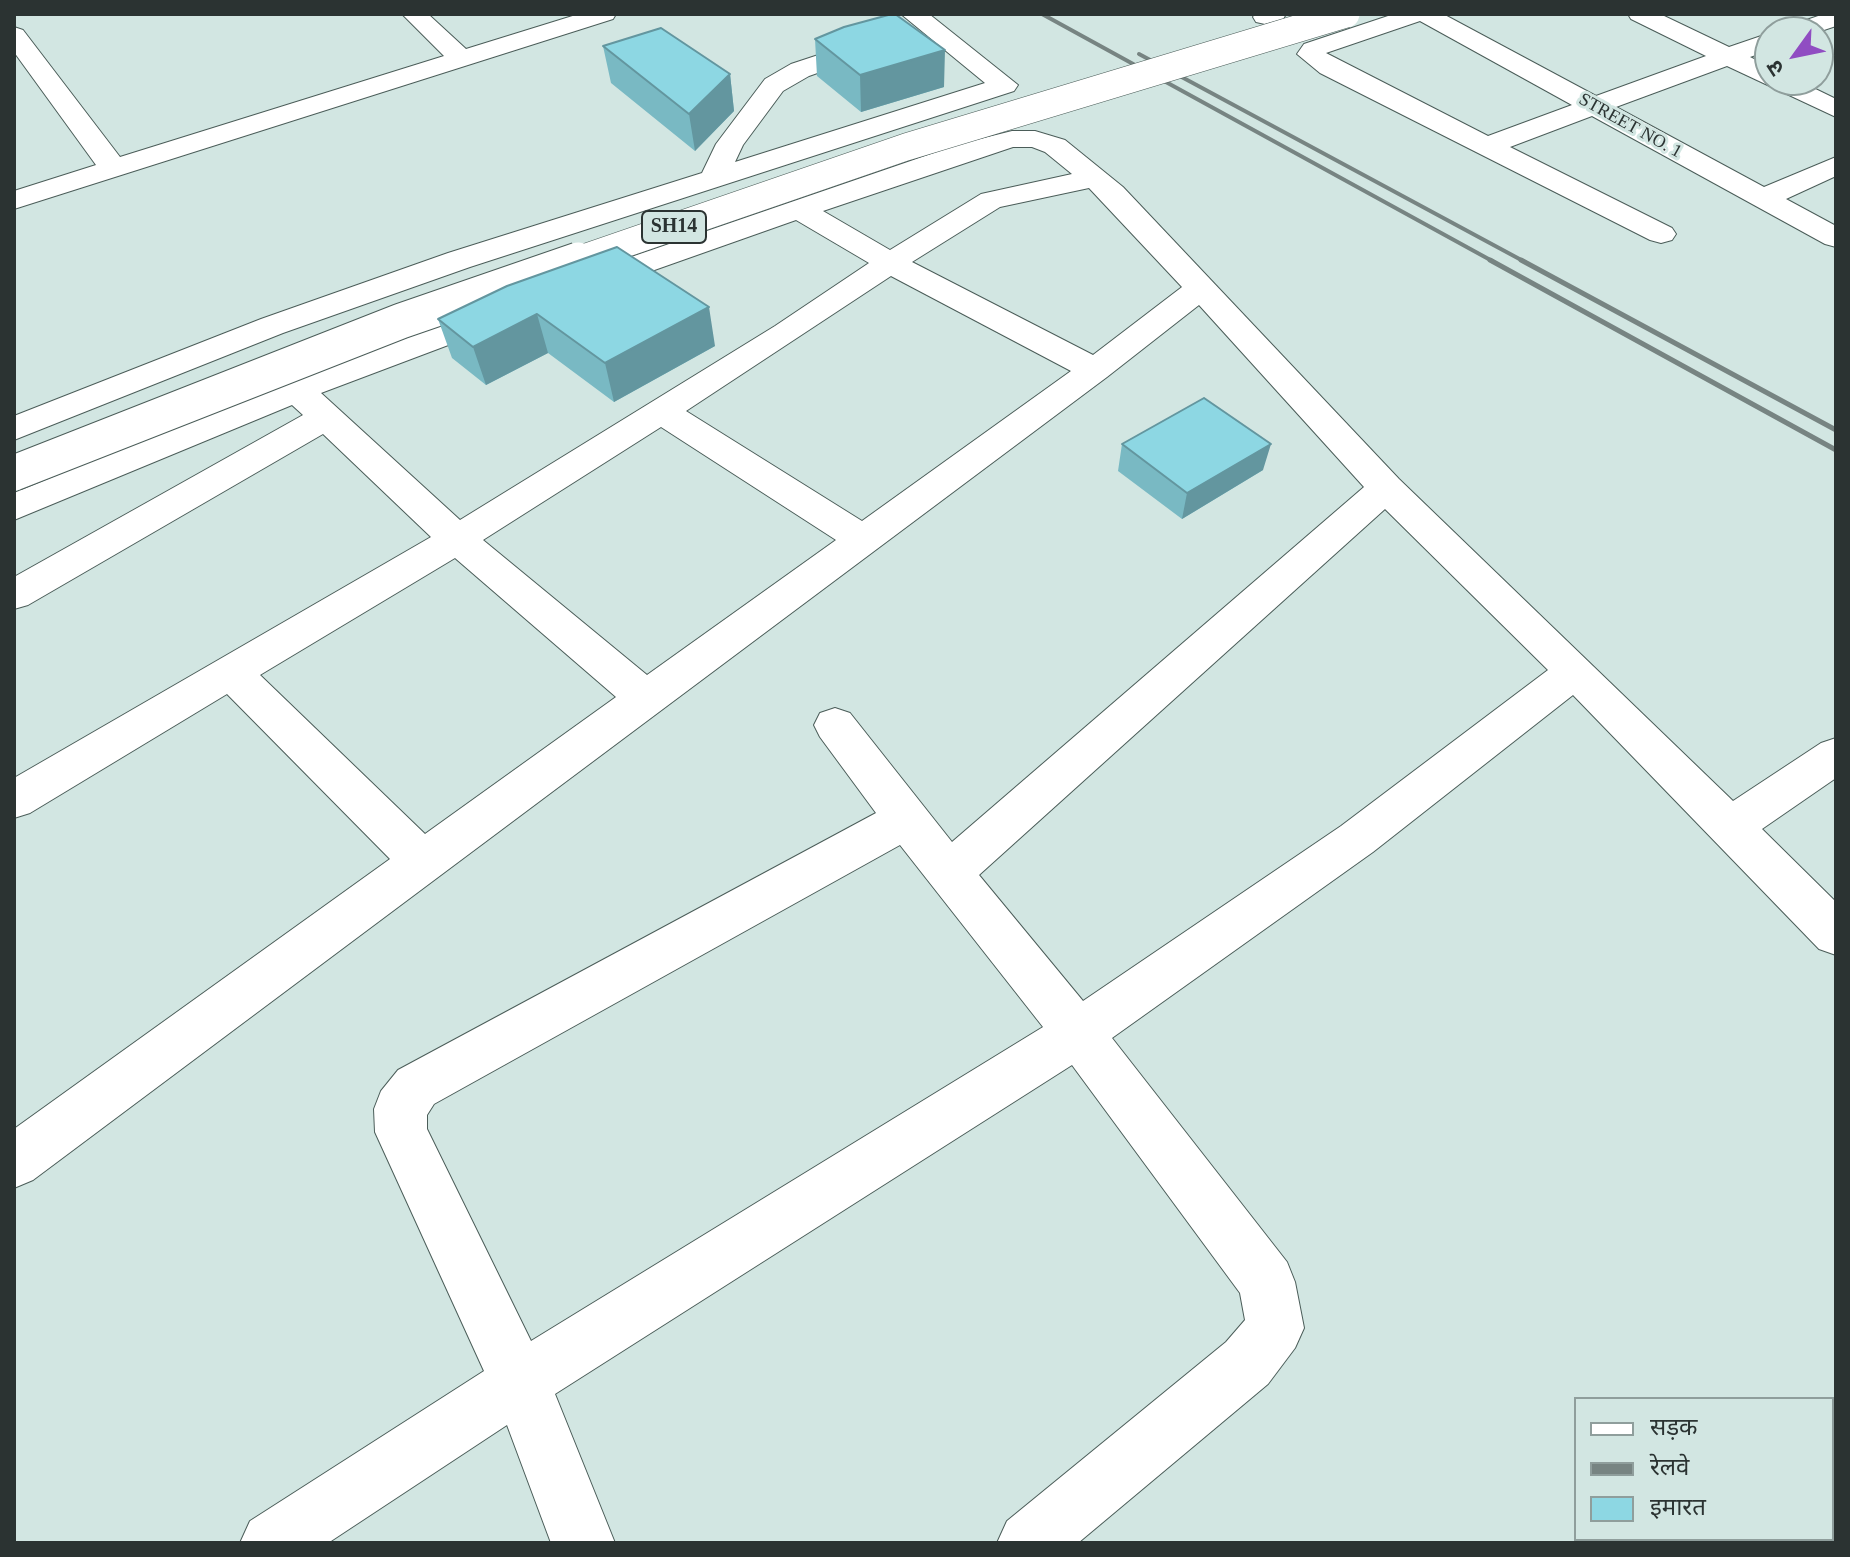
<!DOCTYPE html>
<meta charset="utf-8">
<style>
body{margin:0}
#map{position:relative;width:1850px;height:1557px;overflow:hidden;background:#d2e6e2;font-family:"Times New Roman","Noto Sans Devanagari",serif}
canvas{display:block}
.frame{position:absolute;inset:0;border:16px solid #2b3332;pointer-events:none}
.legend{position:absolute;left:1574px;top:1397px;width:260px;height:144px;box-sizing:border-box;background:#d2e6e2;border:2px solid #8f9e9c;margin:0;padding:10px 14px;list-style:none;font-size:24px;color:#2b3332}
.legend li{display:flex;align-items:center;gap:16px;height:40px}
.legend b{width:40px;border:2px solid #8f9e9c}
.north{position:absolute;left:1754px;top:16px;width:80px;height:80px;box-sizing:border-box;background:#d2e6e2;border:2px solid #8f9e9c;border-radius:50%;rotate:237deg;font-size:22px;font-weight:700;line-height:32px;text-align:center;color:#2b3332}
.north::after{content:'';display:block;margin:auto;width:28px;height:36px;background:#904dc2;clip-path:polygon(50% 0,100% 100%,50% 72%,0 100%)}
</style>
<div id="map">
<canvas width="1850" height="1557"></canvas>
<div class="frame"></div>
<ul class="legend">
<li><b style="height:10px;background:#fff"></b>सड़क</li>
<li><b style="height:10px;background:#778482"></b>रेलवे</li>
<li><b style="height:22px;background:#8dd7e3"></b>इमारत</li>
</ul>
<div class="north">उ</div>
</div>
<script>
const ctx = document.querySelector('canvas').getContext('2d');
ctx.lineJoin = 'round';
const poly = rows => new Path2D(rows.map(r => 'M' + r).join(''));
function strokePath(path, color, width, dash) { ctx.strokeStyle = color; ctx.lineWidth = width; ctx.lineCap = dash ? 'butt' : 'round'; ctx.setLineDash(dash || []); ctx.stroke(path); }
function fill(path, color) { ctx.fillStyle = color; ctx.fill(path, 'evenodd'); }
function drawText(font, color, halo, rows, align = 'center') {
  ctx.font = font + ' "Times New Roman",serif'; ctx.lineWidth = 6; ctx.setLineDash([]); ctx.textBaseline = 'middle'; ctx.strokeStyle = halo; ctx.fillStyle = color; for (const [text, x, y, turn = 0] of rows) {
    ctx.save(); ctx.translate(x, y); ctx.rotate((+turn || 0) * Math.PI / 180); ctx.textAlign = isNaN(turn) ? turn : align; if (halo) ctx.strokeText(text, 0, 0); ctx.fillText(text, 0, 0); ctx.restore();
  }
}
const minor = poly([
 [402,14,428,14,466,49,579,14,616,14,613,19,14,209,14,191,96,165,14,52,14,27,23,30,120,157,444,56,402,14],
 [901,14,929,14,1018,85,1014,91,470,267,283,333,14,440,14,416,261,319,448,253,702,173,716,144,765,79,791,64,873,37,882,40,886,45,882,50,809,76,783,91,743,145,735,162,985,83,901,14],
 [1255,14,1286,14,1283,19,1265,24,1256,22,1253,17,1255,14],
 [1394,14,1443,14,1596,96,1706,56,1631,19,1628,14,1660,14,1729,47,1770,33,1770,50,1750,57,1770,67,1770,80,1797,80,1836,99,1836,117,1727,66,1616,107,1764,187,1836,157,1836,176,1786,199,1836,226,1836,247,1825,244,1592,116,1510,147,1672,228,1676,234,1672,240,1661,243,1650,240,1320,73,1297,54,1304,44,1394,14],
 [1420,21,1572,105,1488,136,1326,53,1420,21],
 [1824,14,1836,14,1836,26,1818,32,1782,32,1786,27,1824,14],
 [1012,131,1035,131,1065,140,1123,187,1399,479,1733,801,1821,743,1836,738,1836,778,1762,829,1836,902,1836,955,1819,949,1573,695,1373,852,1112,1038,1287,1262,1295,1282,1304,1328,1295,1348,1268,1384,1078,1543,997,1543,1007,1521,1226,1342,1245,1320,1240,1293,1072,1065,555,1394,615,1543,551,1543,507,1425,328,1543,240,1543,250,1521,484,1371,375,1132,374,1109,381,1091,398,1070,876,813,820,737,814,725,820,713,835,708,850,713,952,842,1364,487,1199,305,1107,377,33,1180,14,1188,14,1129,390,859,227,694,30,813,14,818,14,778,431,537,323,434,28,605,14,609,14,577,303,415,292,405,14,520,14,493,285,382,501,304,512,307,517,314,512,321,321,393,460,520,775,326,869,263,796,220,595,291,584,293,573,291,568,284,573,277,960,144,1012,131],
 [1013,147,1032,147,1045,152,1072,174,981,194,890,250,823,211,1013,147],
 [1089,188,1182,287,1093,355,912,262,1000,207,1089,188],
 [891,276,1071,371,862,521,686,411,891,276],
 [661,427,836,540,647,675,483,540,661,427],
 [1385,509,1548,670,1341,826,1083,1001,979,875,1385,509],
 [455,558,616,697,425,834,260,675,455,558],
 [900,845,1043,1027,531,1341,427,1129,427,1115,434,1104,900,845]
]);
const railFar1 = poly([
 [1042,14,1494,262],
 [1139,54,1525,262]
]);
const rail = poly([
 [1490,260,1836,450],
 [1521,260,1836,430]
]);
const majorBridgeFar1 = poly([
 [572,262,906,147,1346,14]
]);
const majorBridge = poly([
 [14,473,401,321,578,260]
]);
const wall = poly([
 [815,39,944,87,861,112,817,76],
 [603,46,730,74,734,111,695,151,611,83],
 [507,286,715,346,614,402,548,353,486,385,452,358,438,319],
 [1122,444,1263,470,1182,519,1118,471]
]);
const shadedWall = poly([
 [945,50,944,87,861,112,860,75],
 [730,74,734,111,695,151,689,114],
 [709,307,715,346,614,402,605,363],
 [537,314,548,353,486,385,473,347],
 [1271,444,1263,470,1182,519,1187,493]
]);
const building = poly([
 [892,14,895,14,945,50,860,75,815,39,844,27,892,14],
 [661,28,730,74,689,114,603,46,661,28],
 [617,247,709,307,605,363,537,314,473,347,438,319,507,286,617,247],
 [1204,398,1271,444,1187,493,1122,444,1204,398]
]);
const farStreetnames = [
 ["STREET NO. 1",1630,126,29]
];
const shields = [
 [674,227,64]
];
const shieldNames = [
 ["SH14",674,227]
];
strokePath(minor, '#4b5d59', 2);
fill(minor, '#fff');
strokePath(railFar1, '#778482', 4);
strokePath(rail, '#778482', 5);
strokePath(majorBridgeFar1, '#4b5d59', 28, []);
strokePath(majorBridge, '#4b5d59', 37, []);
strokePath(majorBridgeFar1, '#fff', 27);
strokePath(majorBridge, '#fff', 35);
fill(wall, '#79b9c3');
fill(shadedWall, '#63969f');
fill(building, '#8dd7e3');
strokePath(building, '#63969f', 2);
drawText('18px', '#2b3332', '#d2e6e2', farStreetnames);
for (const [x, y, w] of shields) { const box = new Path2D(); box.roundRect(x - w / 2, y - 16, w, 32, 6); ctx.fillStyle = '#d2e6e2'; ctx.fill(box); strokePath(box, '#2b3332', 2); }
drawText('bold 20px', '#2b3332', null, shieldNames);
</script>
